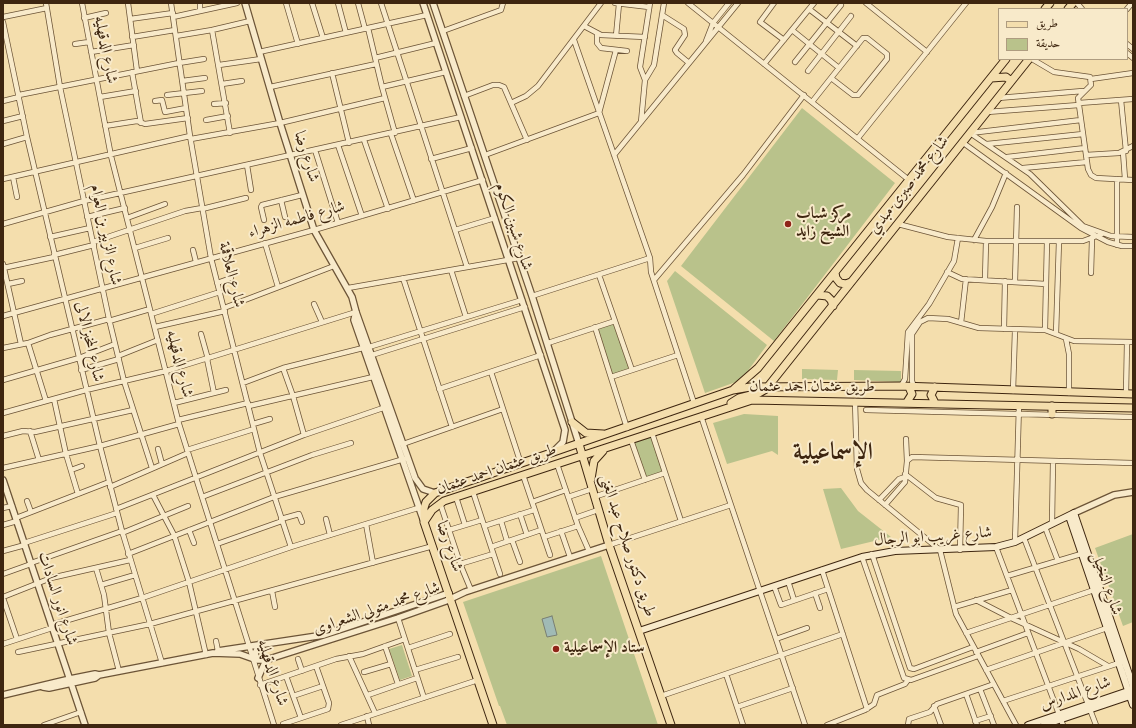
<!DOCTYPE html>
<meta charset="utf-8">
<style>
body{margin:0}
#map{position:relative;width:1136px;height:728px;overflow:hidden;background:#f4dead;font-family:"Sorts Mill Goudy",Amiri,serif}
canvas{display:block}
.frame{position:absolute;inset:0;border:4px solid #3e2610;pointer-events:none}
.legend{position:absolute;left:998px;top:8px;width:130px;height:52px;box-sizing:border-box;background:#f8eaca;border:1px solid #ae9c80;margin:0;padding:5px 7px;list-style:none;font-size:12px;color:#3e2610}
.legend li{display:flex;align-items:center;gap:8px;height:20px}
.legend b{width:20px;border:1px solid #ae9c80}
</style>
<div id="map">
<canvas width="1136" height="728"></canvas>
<div class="frame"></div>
<ul class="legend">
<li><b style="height:5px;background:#f4dead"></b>طريق</li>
<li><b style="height:11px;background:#b9c28b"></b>حديقة</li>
</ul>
</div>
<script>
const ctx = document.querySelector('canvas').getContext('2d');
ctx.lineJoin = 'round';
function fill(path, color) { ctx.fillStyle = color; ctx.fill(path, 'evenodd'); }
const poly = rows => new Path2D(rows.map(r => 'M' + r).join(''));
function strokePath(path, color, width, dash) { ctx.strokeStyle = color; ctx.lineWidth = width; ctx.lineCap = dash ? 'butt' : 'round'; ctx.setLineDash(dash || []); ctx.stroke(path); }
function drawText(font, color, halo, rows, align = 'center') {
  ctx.font = font + ' "Sorts Mill Goudy",Amiri,serif'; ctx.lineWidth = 4; ctx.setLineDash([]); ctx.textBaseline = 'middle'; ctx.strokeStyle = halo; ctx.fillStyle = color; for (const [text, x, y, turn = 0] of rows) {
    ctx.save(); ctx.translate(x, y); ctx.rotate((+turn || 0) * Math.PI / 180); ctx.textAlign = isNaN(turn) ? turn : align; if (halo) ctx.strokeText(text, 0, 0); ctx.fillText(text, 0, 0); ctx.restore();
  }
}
const green = poly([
 [802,108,895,183,774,341,681,266],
 [675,271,767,345,747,372,736,382,705,393,667,281],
 [614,322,631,369,612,376,596,328],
 [802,369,838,370,837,380,802,379],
 [854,370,901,371,901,382,854,380],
 [744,414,778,416,778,455,772,451,727,464,713,423],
 [652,435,664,473,645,479,633,442],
 [841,488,858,511,891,537,841,549,823,489],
 [1133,534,1133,622,1123,626,1095,548],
 [601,556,658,725,507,725,500,706,499,706,463,602],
 [402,645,412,676,400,680,389,649]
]);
const water = poly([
 [552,616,557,635,547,637,542,619,552,616]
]);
const minor = poly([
 [46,3,60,87,109,319,124,381,152,468],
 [82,3,111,156,179,424,274,725],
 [128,3,137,71],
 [171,3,190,136,211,258,260,453,291,547],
 [200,3,200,11],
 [286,3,298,44],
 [312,3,323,38],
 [338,3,346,33],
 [358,3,365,29],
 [381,3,467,267],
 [615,3,649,7],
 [688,3,909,180],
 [774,3,760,22,784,40],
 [866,3,927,52],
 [1077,3,1082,9],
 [809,9,857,46],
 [1127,9,1132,3],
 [662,15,684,29,685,35,675,50,677,53,689,63],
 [3,17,47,8],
 [173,17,237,3],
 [84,18,106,13],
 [130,19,173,13],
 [3,22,27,137,100,446,122,531,162,663],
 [584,26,601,35,645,37],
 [368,28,382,87,395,133],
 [212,30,230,133],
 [792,30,839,68],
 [443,31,501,10,503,3],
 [597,34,597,43,601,48,627,51],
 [176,36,212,30,250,21],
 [616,36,619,4],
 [132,37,175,30],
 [574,40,650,258,651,272,694,403],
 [706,41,713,23,729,3],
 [75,44,89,42],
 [1127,44,1133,49],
 [91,52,134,45],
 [259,52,427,15],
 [1127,53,1133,58],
 [375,58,436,43],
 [1032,59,1054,72,1090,77,1091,85,1078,98,1088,169,1091,175,1096,178,1133,180],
 [795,62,841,5],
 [764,64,814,3],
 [219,65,261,59],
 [808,71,851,16],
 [132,72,141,123],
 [332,73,349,143],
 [1091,79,1133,73],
 [645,80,654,65,664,3],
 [182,81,205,78],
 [222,84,242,81],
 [270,87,376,64],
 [382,87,446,72],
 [19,95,179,63,204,59],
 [167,95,202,91],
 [464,96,493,85,499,85,504,87,527,140],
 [100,97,136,91],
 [998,98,1083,91],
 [1121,100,1126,151],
 [3,101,19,97],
 [155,101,162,100,165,112,186,108],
 [812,102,831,78,863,38,867,38,887,54,887,59,858,95,853,95,831,78],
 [511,103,526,96,538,86,601,3],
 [1079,103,1133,99],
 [214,104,226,103],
 [987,112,1079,105],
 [206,120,228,116],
 [3,121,23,116],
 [641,122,645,80,640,67,650,3],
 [105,126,137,121,145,124,188,118],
 [970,133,1030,174,1083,226,1111,236,1133,237],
 [970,133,1081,120],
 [391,134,414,201],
 [858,138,966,3],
 [191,139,280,123,385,98],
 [364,140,388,209],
 [962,142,1081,228,1108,242,1122,246,1133,246],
 [3,144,27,137],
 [987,144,1083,134],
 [338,145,362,216],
 [315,150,338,223],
 [1123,152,1125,179],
 [485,155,599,113,616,50],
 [614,155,738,3],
 [1086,155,1119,153,1133,146],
 [1007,157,1085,148],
 [431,159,472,148],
 [247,165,251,190],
 [1023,168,1087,162],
 [13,177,17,197],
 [3,179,190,136],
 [281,200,285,217],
 [202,209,246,198],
 [87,217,125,208],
 [127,218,165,204],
 [264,220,261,207,262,205,302,195],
 [3,224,84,201,461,117],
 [898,224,948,237,986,241,1083,241,1102,234],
 [455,230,495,218],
 [50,237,90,228],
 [974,240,992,207,1006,173],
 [93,242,185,211,202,208],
 [265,243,278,287],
 [1117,245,1117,179],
 [135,248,168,238],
 [193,250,196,262],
 [54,255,94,245],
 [3,264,21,344],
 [3,268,54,257],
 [451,270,466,317],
 [947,272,962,279,1046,284],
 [1091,273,1092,239],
 [599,275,632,370],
 [403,278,452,427],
 [654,280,743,175,804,95],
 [985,280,986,241],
 [1015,282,1017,207],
 [217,283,231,278],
 [8,284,22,281],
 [348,288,519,258],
 [532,296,650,258],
 [314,304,322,322],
 [224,308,334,266],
 [151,314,220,292],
 [3,316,314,230,483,180],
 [109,321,150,309],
 [961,323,966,279],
 [155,327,225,311],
 [595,327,627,428],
 [1004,329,1005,281],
 [1045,330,1047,241],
 [201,334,208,359],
 [1056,334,1059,241],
 [1066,339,1069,354,1069,393],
 [28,343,46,401],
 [548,343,615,321],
 [369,347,522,300],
 [3,348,28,343,50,335,109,319],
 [372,355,525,307],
 [118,356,158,340],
 [207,359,214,393],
 [283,368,293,396,304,435],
 [81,370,119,359],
 [491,372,521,464],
 [611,377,678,355],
 [3,380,79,358,115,344],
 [243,383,283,368,363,348],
 [901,386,905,379,908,332,929,304,954,261,958,238],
 [914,387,912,381,912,334,920,322,928,318,948,319,979,328,1045,330,1074,341,1133,342],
 [439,389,541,355],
 [1013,391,1015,330],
 [1126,394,1127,342],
 [54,399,66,454,78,494],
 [855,401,857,469,861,483,867,490,940,550,956,614,1016,725],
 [174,403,226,390],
 [249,406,373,377],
 [866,410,1133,417],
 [3,413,86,390,166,371,356,312],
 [701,416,805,725],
 [178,420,248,403],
 [253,424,270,419],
 [30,431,39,460],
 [652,433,681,521],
 [3,436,23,431,35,432,133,410],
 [906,439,907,461],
 [631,440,645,480],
 [403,444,503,409],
 [158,449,162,464],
 [187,450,254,429],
 [557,464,578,526,589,551],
 [3,468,100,446,179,424],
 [71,470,82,466],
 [905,474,936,498,961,505,960,550],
 [523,475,550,555],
 [110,487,188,453],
 [473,492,500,574],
 [153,495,174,535,189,582,206,655],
 [202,497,312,455,351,443],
 [456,497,465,525],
 [568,497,592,489],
 [594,497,665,473],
 [879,500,899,479,905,477],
 [27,501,31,512],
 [532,502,566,490],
 [440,503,461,566,471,590],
 [885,505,905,482,907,461,912,457,1133,463],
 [3,508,12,506],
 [116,509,304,435,383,408],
 [520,514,527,535],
 [16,518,109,482],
 [575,518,598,510],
 [281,519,299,514,302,522],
 [326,519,330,535],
 [501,521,507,541],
 [366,524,373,563],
 [1052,524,1053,461],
 [3,525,17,521],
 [484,526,534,510],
 [1045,527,1058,561],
 [189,530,194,543],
 [449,530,482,520],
 [561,531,570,557],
 [122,533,188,506],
 [544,537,578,526],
 [1024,538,1096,725],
 [512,540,520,562],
 [1015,542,1019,405],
 [24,543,117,513],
 [217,544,282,521],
 [609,545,731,505],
 [491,547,541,530],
 [996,547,1063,725],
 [3,551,25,545],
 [128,554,274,497,404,459],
 [872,554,910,668,914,669,973,647],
 [862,557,904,678,911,680,978,656],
 [31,563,122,531],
 [460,564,493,554],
 [96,568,104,595,109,633,119,671],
 [822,570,867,709],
 [3,574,31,564],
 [1007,576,1081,554],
 [788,581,794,600],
 [101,585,135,575],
 [774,586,781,605,828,589],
 [272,591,275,607],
 [815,593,820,608],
 [3,597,51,578,130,560],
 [3,598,17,639],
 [976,600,1011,618,1079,649,1108,666],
 [954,607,1012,590],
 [398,618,424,698],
 [51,625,142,598,291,547,418,508],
 [966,633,1094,590],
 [776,639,807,628],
 [216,641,218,651],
 [3,644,52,628],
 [385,646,398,684],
 [408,648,450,634],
 [18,652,150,624,433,546],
 [976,652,1028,633],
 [349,656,375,713],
 [298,659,302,671],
 [415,670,458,657],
 [986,670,1107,628],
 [364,672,391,664],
 [726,674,743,725],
 [286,676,301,718],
 [260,685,336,659,363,654,405,639],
 [980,689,994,725],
 [966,694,977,725],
 [368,695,417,678],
 [293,696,323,686],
 [661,696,843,634],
 [1003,701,1119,663],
 [934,706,941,725],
 [737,707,793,688],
 [367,716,369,725],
 [975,721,991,716],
 [283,724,328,709,329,703,316,666],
 [44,725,81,712],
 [341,725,478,680],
 [827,725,865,710,874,704,877,695,905,684,908,680],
 [908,725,909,719,930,712,937,704,994,684]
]);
const tertiary = poly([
 [245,3,280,123,314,230,352,297,356,312,415,478,423,489,435,493],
 [423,3,565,430,563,442,554,451],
 [433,3,532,296,579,444],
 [356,312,354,320,423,519],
 [3,480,85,725],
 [1074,513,1114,495,1133,492],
 [218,651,324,635,449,593],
 [257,660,255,653,260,644],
 [258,678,266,660],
 [43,687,49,688,95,678,99,675,213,653,240,654,257,660,266,660,398,618,446,601,465,592,609,545],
 [3,695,70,679,95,674,99,675]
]);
const secondary = poly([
 [1069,516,1133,705],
 [639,631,862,557,895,551,996,547,1015,542,1074,513,1133,686],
 [1028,725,1131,690],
 [1044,725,1133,695]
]);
const primary = poly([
 [1045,9,1050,3],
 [1068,9,1073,3],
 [991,78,1006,77,1011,81],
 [835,273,836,278,840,283,846,284,851,282],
 [818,295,827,296,831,300,833,306],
 [734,389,758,368,1006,59],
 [907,402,912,394,909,387],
 [731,403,739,398,759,393,766,389,1029,59],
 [935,403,931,395,935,387],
 [1052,414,1052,406],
 [572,422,586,433,603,434],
 [579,444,609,545,671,725],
 [591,479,594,461,603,451],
 [424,522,432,510,444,501,752,400,1133,408],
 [493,725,424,522,424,508,426,502,435,493,733,390,750,387,901,386,1133,394]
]);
const markers = [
 [788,224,4,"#8f2418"],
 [556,649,4,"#8f2418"]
];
const streetNames = [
 ["شارع الدقهليه",104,50,79],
 ["شارع رضا",305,157,73],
 ["شارع محمد صبرى مبدي",910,186,-52],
 ["شارع فاطمه الزهراء",297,221,-16],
 ["شارع شبين الكوم",512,227,72],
 ["شارع الزبير بن العوام",104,235,78],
 ["شارع العلاقمة",230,275,76],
 ["شارع المخبز الالى",88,342,77],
 ["شارع الدقهليه",178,364,76],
 ["طريق عثمان احمد عثمان",812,388],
 ["طريق عثمان احمد عثمان",497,471,-19],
 ["شارع غريب ابو الرجال",933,538,-4],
 ["طريق دكتور صلاح عبد الغنى",626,546,72],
 ["شارع رضا",448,547,71],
 ["شارع النخيل",1105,584,71],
 ["شارع انور السادات",56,599,72],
 ["شارع محمد متولي الشعراوى",377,610,-19],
 ["شارع الدقهليه",271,673,72],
 ["شارع المدارس",1076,695,-19]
];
const poiNames = [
 ["مركز شباب",796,215],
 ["الشيخ زايد",796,233],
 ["ستاد الإسماعيلية",564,649]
];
const townNames = [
 ["الإسماعيلية",833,455]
];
fill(green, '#b9c28b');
fill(water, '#a0bab5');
strokePath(water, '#797f73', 1);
strokePath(minor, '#6c5437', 6);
strokePath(tertiary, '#6c5437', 8);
strokePath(secondary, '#3e2610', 8);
strokePath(primary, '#3e2610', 9);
strokePath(minor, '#f8eaca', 4.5);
strokePath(tertiary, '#f8eaca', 5.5);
strokePath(secondary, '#f8eaca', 6);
strokePath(primary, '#f4dead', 7);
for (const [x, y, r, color] of markers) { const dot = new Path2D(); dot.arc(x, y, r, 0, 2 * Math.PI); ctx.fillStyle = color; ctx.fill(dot); strokePath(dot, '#f8eaca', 1.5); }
drawText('16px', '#3e2610', '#f8eaca', streetNames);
drawText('bold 16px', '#3e2610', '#f8eaca', poiNames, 'left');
drawText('bold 24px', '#3e2610', '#f8eaca', townNames);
</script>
